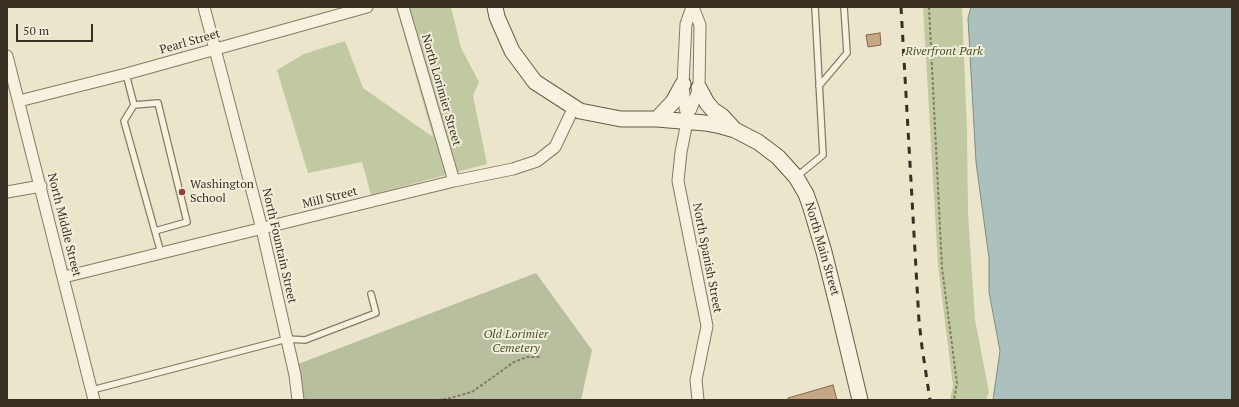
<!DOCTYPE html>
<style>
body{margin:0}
#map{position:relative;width:1239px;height:407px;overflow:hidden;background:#ebe5cc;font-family:"PT Serif",serif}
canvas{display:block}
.frame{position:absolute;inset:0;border:8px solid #393023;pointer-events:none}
.scale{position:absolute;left:16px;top:24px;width:77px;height:18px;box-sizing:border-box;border:2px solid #393023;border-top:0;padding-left:5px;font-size:12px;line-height:14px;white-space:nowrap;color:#393023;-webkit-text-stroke:3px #f3efdb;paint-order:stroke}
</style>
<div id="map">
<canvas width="1239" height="407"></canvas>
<div class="frame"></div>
<div class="scale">50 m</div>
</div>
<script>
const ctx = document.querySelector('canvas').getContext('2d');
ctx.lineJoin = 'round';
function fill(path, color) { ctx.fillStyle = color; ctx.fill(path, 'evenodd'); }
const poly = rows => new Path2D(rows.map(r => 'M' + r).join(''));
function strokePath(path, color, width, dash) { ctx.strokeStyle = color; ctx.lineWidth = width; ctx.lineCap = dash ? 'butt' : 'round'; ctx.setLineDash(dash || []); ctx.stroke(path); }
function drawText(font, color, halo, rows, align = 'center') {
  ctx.font = font + ' "PT Serif",serif'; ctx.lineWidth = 4; ctx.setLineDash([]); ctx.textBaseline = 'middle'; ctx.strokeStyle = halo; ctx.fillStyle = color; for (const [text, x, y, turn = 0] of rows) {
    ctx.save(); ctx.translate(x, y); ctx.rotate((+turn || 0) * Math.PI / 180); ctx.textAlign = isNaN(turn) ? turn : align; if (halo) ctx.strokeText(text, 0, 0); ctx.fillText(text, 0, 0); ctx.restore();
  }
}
const green = poly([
 [396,7,451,7,461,48,479,82,473,96,487,164,371,195,362,162,308,173,277,70,304,54,345,41,363,88,433,137],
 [923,7,962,7,967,131,968,213,975,320,989,392,986,400,950,400,953,386,938,265]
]);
const cemetery = poly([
 [536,273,592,350,581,400,298,400,293,366]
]);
const water = poly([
 [971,7,1232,7,1232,400,993,400,1000,351,989,292,989,258,976,162,968,18,971,7]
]);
const building = poly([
 [880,33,881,45,868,47,866,35,880,33],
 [833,385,837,400,788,400,788,398,833,385]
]);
const path = poly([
 [929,7,942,268,957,383,954,400],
 [438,400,450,398,472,392,514,362,527,357,540,357]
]);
const service = poly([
 [126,74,134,105,124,121,161,253],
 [819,86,847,53,844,7],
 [134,105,158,103,187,222,155,231],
 [796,177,823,155,815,7],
 [92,390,287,339,305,340,376,313,371,294]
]);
const minor = poly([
 [204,7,262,229,295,375,298,400],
 [403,7,454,181],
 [692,7,686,24,683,84,685,108,687,115,687,122,681,152,678,181,707,326,696,380,698,400],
 [7,56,94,400],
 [19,101,126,74,367,7],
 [687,115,691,109,699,88,700,25,693,7],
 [7,192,41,186],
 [64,277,454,181,513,169,537,161,555,147,574,107]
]);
const secondary = poly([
 [495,7,497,17,512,51,535,82,580,111,621,119,657,119,705,123,721,126,735,130,758,142,778,157,796,177,806,194,811,208,824,252,839,312,860,400],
 [699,88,707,103,713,110,722,116,734,129],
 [657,119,673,102,683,84]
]);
const rail = poly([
 [901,7,919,321,922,347,930,400]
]);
const markers = [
 [182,192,4,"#904037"]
];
const streetNames = [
 ["Pearl Street",190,42,-16],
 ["North Lorimier Street",441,90,74],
 ["Mill Street",330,198,-14],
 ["North Middle Street",64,225,76],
 ["North Fountain Street",279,246,77],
 ["North Main Street",822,249,74],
 ["North Spanish Street",707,258,79]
];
const parkNames = [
 ["Riverfront Park",944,52],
 ["Old Lorimier",516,335],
 ["Cemetery",516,349]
];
const poiNames = [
 ["Washington",190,185],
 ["School",190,199]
];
fill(green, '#c0c9a1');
fill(cemetery, '#b8bf9f');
fill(water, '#acc1bd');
strokePath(water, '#738f8b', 1);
fill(building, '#c5a786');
strokePath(building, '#84674a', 1);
strokePath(service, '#877962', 8);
strokePath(minor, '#877962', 13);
strokePath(secondary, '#695b44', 17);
strokePath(path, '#877962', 2, [3, 2]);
strokePath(service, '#f6f2df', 5.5);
strokePath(minor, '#f6f2df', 11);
strokePath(secondary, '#f6f2df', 15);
strokePath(rail, '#393023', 3, [7, 7]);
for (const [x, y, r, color] of markers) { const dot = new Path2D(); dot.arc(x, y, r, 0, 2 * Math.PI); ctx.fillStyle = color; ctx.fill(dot); strokePath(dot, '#f3efdb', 1.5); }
drawText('12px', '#393023', '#f3efdb', streetNames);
drawText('italic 12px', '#46542c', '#f3efdb', parkNames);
drawText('12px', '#393023', '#f3efdb', poiNames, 'left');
</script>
